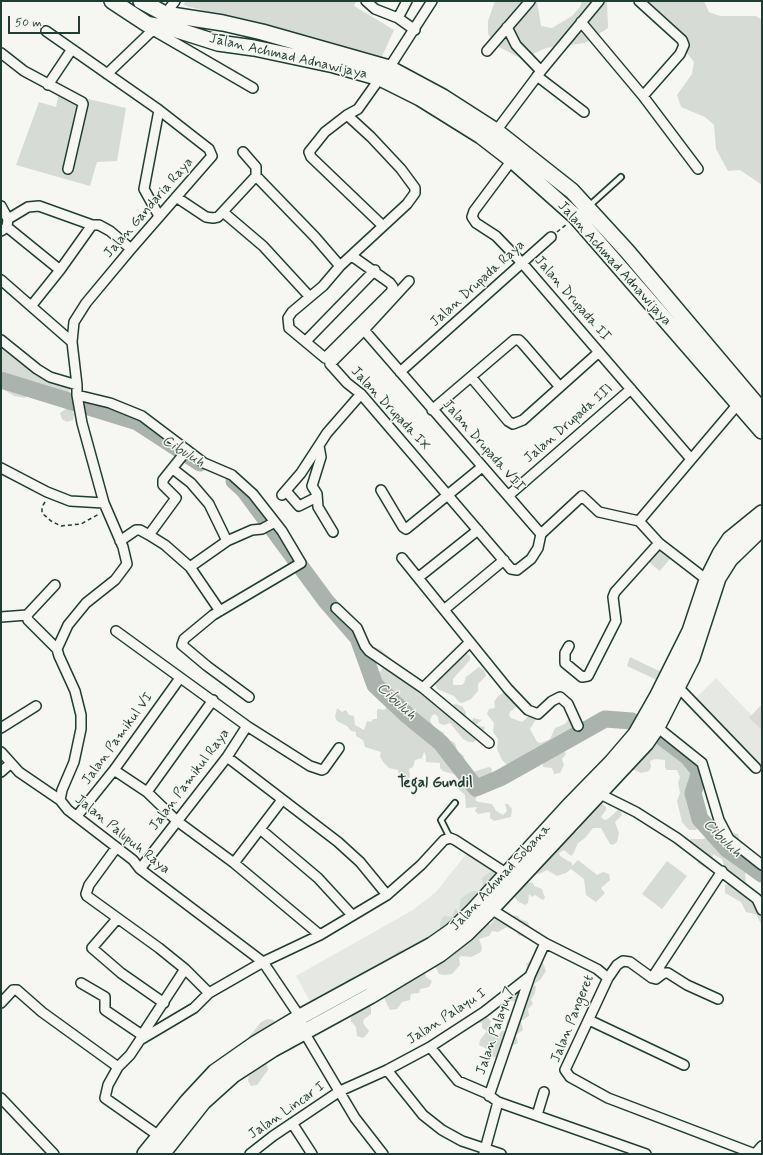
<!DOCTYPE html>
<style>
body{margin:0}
#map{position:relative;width:763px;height:1155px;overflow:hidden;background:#f6f6f2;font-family:Mynerve,sans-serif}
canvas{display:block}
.frame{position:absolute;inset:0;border:2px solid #1f3d34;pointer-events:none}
.scale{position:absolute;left:8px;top:16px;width:72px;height:18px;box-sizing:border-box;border:2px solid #1f3d34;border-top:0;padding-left:5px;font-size:12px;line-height:14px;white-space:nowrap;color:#1f3d34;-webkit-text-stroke:3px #f6f6f2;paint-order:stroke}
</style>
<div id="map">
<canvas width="763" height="1155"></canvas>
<div class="frame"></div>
<div class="scale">50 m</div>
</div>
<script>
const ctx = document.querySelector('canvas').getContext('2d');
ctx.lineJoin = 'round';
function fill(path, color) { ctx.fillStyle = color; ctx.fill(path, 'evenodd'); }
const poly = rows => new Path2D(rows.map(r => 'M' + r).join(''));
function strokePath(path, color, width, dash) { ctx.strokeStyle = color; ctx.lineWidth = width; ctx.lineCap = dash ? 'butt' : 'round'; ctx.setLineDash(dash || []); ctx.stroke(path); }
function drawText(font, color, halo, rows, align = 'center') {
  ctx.font = font + ' Mynerve,sans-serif'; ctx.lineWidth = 3; ctx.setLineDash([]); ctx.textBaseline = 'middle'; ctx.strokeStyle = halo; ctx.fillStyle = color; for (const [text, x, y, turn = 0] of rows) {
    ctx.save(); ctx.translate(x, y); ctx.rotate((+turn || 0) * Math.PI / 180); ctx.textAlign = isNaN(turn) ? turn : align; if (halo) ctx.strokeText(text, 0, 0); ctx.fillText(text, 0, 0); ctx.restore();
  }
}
const built = poly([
 [716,678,762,726,762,775,760,768,695,699],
 [467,853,498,873,484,891,443,930,415,950,311,1003,296,976,413,910,436,892]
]);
const green = poly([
 [186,1,356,1,354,6,394,30,380,61,329,44,183,5],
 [495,1,537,1,541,26,552,28,572,16,580,7,582,1,607,1,608,28,585,43,546,48,522,59,497,46,488,34,488,21],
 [636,1,704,1,709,12,720,16,756,16,762,20,762,185,740,170,728,171,716,149,714,125,705,117,681,107,677,95,692,74,694,62,673,35,639,9],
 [59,92,126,108,117,161,97,162,90,186,16,165,39,102,56,107],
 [1,334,18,346,27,368,70,387,68,401,74,414,73,420,67,422,62,419,60,413,66,409,65,403,59,393,34,390,28,393,25,398,14,396,3,389,1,392],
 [660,544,673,555,660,571,646,560],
 [370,647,374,647,380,649,390,658,393,663,413,677,419,678,452,708,452,705,456,704,463,707,466,713,466,719,471,727,473,718,482,720,475,725,485,727,483,732,474,742,469,742,463,739,450,723,444,725,439,723,438,717,435,714,432,716,430,720,433,726,444,733,443,740,452,741,455,743,457,751,464,756,463,763,469,766,473,772,489,767,492,769,491,775,482,780,477,788,477,796,475,800,479,802,492,804,496,811,503,815,507,811,505,804,508,804,512,809,511,817,494,821,490,818,490,812,478,814,475,811,477,807,466,808,465,795,458,789,459,783,457,775,443,771,440,768,440,763,426,762,426,756,424,752,422,758,415,760,413,767,409,769,410,777,407,780,403,780,399,775,398,770,389,768,384,763,380,757,381,752,365,747,363,740,356,736,356,732,351,731,347,726,337,721,335,717,337,708,342,712,346,710,349,715,354,716,355,725,364,730,367,721,371,722,373,719,377,719,377,710,379,709,384,710,387,707,388,691,383,687,383,681,372,680,368,677,368,675,371,672,377,677,383,667,382,665,373,662,368,657],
 [465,652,470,656,470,660,453,679,453,685,462,685,464,683,466,677,479,667,484,670,486,676,478,684,478,691,471,699,462,703,459,702,454,696,437,689,434,680],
 [630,657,661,672,657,680,627,666],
 [507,691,520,704,510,712,509,715,511,718,522,722,530,715,538,716,530,729,537,742,541,743,550,739,555,728,565,724,569,719,576,717,582,719,583,731,579,736,573,740,564,740,559,743,566,754,562,759,564,765,560,773,554,774,552,768,543,767,543,754,539,749,527,766,519,764,506,764,502,760,497,749,498,739,493,732,494,723,487,714,489,709,495,708,494,702,498,696],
 [762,704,762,730,749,718],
 [666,725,668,733,681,750,683,758,692,761,696,754,701,757,703,775,695,782,698,787,694,789,694,797,698,804,689,808,696,814,699,820,699,825,696,830,689,830,682,822,677,801,680,793,678,783,680,777,677,770,667,770,665,768,665,760,655,759,650,761,651,767,649,771,641,773,632,769,658,737,664,736,661,732],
 [601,802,606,807,606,810,601,817,603,819,606,820,609,818,619,809,621,812,622,815,615,822,619,833,617,842,613,845,610,844,601,828,593,828,585,838,578,843,573,854,571,856,564,850,559,853,560,856,572,863,572,866,578,860,597,875,603,872,609,874,610,880,601,888,605,893,596,902,586,895,584,879,571,869,566,873,557,876,547,870,539,874,533,873,541,865,546,863,546,860,558,845,561,845,563,843,564,837,578,831,582,823,590,817,590,811,598,803],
 [730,832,738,834,740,842,739,846,756,854,758,857,754,864,747,866,744,864,741,866,741,870,745,872,746,883,752,888,759,897,756,909,762,915,762,926,756,914,746,912,741,902,725,893,725,885,729,884,722,859,713,854,712,860,708,866,704,867,698,863,697,855,689,843,690,839,703,839,714,835,721,844,725,843,723,836],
 [667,861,687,876,662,909,642,894],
 [493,870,498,870,501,873,487,921,490,925,501,911,509,915,518,916,520,919,528,922,531,930,529,934,526,937,518,935,516,927,510,929,507,927,498,932,492,931,489,936,479,939,482,947,481,952,471,957,461,956,459,958,460,965,452,974,445,975,439,974,434,964,424,970,426,977,432,981,429,987,420,989,419,993,411,994,410,1000,402,1002,397,1009,390,1010,385,1000,384,996,367,1004,371,1007,371,1014,364,1019,363,1023,369,1031,368,1033,363,1038,357,1036,356,1027,351,1021,351,1014,341,1003,336,991,339,987,350,978,355,977,359,992,371,988,395,958,397,952,401,950,405,953,425,939,429,940,434,933,439,933,441,920,444,916,452,917,455,909,459,911,461,899,464,896,472,891,477,891,480,894,490,892,483,886,482,878],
 [526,882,533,883,534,886,542,889,545,898,543,900,535,895,532,897,529,894,528,903,525,905,519,902,515,898,514,894],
 [540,947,545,947,548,950,542,961,546,971,540,980,534,984,536,987,535,993,531,1000,533,1004,528,1009,529,1016,521,1021,523,1030,516,1035,518,1043,509,1047,499,1058,496,1058,492,1056,491,1051,479,1045,480,1040,487,1031,482,1028,482,1023,475,1023,486,1016,491,1021,489,1029,495,1032,496,1038,502,1031,506,1031,507,1021,513,1014,517,1002,511,1001,509,998,528,973,526,964,534,959,537,951],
 [268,1019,274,1020,275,1024,266,1060,268,1070,257,1085,251,1086,248,1081,249,1074,243,1071,248,1038,261,1022]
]);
const river = poly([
 [1,380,137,422,200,463],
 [234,481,244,490,326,601,358,638,375,685,408,716,441,743,476,788,500,778,605,719,632,721,659,735,688,757,700,772,693,793,700,819,727,849,762,874]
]);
const path = poly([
 [557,232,567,224],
 [45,502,42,507,42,513,51,521,61,526,81,524,99,514]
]);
const lane = poly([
 [589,206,621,177],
 [450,838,441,820,455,803]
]);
const street = poly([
 [366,1,375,9,398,18,415,30],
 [164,16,175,1],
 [398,18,407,1],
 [581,22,643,96,680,54,684,45,682,40,639,1],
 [507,27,516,45,541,71,599,1],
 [153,30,253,88],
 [46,31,159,110,209,149,212,156,131,249,86,303,74,322,72,342,77,385,77,395,82,423,104,503,123,547,127,564,115,580,86,603,68,625,57,649,59,656,75,691,81,715,81,729,74,762,62,790,60,800,68,810,133,860,140,869,263,962,300,1017,304,1032,355,1118,383,1154],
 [487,51,530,1],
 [1,53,24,71,82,102,83,104,68,169],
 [389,68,432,1],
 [107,74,157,26],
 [537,76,584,112],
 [48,85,72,49],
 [643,96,698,169],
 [159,110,144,189,159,216],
 [347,115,325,132,309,152,311,157,383,226],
 [496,131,541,71],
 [243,152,256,167,256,176],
 [512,160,474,211,472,217,476,223,496,236,523,264,691,459],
 [176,197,206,217,213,218,218,217,256,176,315,237,340,266],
 [1,206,8,219],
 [223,212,263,246,309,296],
 [7,227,60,270],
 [1,231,7,227,8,219,28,207,39,206,92,225,99,225,110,231,131,249],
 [352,256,390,283,393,287,391,292,325,358,289,328,288,318,292,312,323,286,340,266,407,204,415,193,415,188,401,169,371,137,347,115,358,109,380,78],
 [1,280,72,342],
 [409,281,364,330,330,364,347,383,361,394,511,569,517,570,531,559,538,548,541,534,582,496,599,512,639,521,659,543,707,580],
 [32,305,60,270,92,225],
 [364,330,541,534],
 [1,340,37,369,50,377,77,385],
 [306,341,375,270],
 [400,372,551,237],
 [471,377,508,421,513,424,523,420,599,352],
 [77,395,110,403,142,416,187,450],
 [432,410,514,340,519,340,523,344,560,387],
 [319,446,321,457,312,486,317,494,318,507,333,532],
 [1,468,47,492,70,501,104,503],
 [173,469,191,483,209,504,227,541],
 [381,490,403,527,406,529,482,467],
 [286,491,299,506,317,497],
 [282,495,301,473,327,433,361,394],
 [508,496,631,389],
 [639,521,738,404],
 [149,535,165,545,190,567,220,611],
 [120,541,136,530,140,530,149,535,176,498,163,485,163,480,187,450,204,463,232,475,253,494,282,531,301,563,213,615,184,639,182,645,207,666,249,697],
 [402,558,508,689,528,710,538,714,552,701,560,697,568,704,578,726],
 [190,567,227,541,252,530,262,529,275,522],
 [419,577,478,530],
 [336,608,357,628,365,646,369,651,423,688,489,743],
 [445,609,504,560],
 [27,615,28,620,57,649],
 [1,617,27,615,55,585],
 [116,631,247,726,310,766,322,770,324,769,339,748],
 [569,646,565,653,565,663,582,677,588,676,616,621,613,597,615,592,659,543],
 [678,687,756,768],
 [423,688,470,642],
 [657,727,702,763,719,820,729,839,762,865],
 [1,728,36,706],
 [1,752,19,772,60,800],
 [227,757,338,842,360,862,387,895],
 [114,770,147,792,177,821,234,863,320,935],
 [1,772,10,764],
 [147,792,213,700],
 [596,792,636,812,677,838,757,899,762,910],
 [77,816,114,770,180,678],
 [260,829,318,878,352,915],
 [116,848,89,885,86,894,87,896,159,948,185,969,209,993],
 [234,863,282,800],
 [140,869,227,757,247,726],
 [491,909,545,943,597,969,608,978],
 [117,919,92,948,121,973,164,1003],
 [652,978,722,871],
 [81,983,105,997,105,1010,142,1035,140,1040],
 [718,999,687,985,668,973,664,973,656,979,652,978,630,962,623,961,617,965,608,978,565,1070,570,1077,608,1098,755,1154],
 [1,1003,13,990,17,990,42,1012,118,1067],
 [589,1020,684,1065],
 [142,1035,185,969],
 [430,1047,458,1081,486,1093,498,1102,646,1154],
 [387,1070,423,1115,442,1130,462,1141,501,1154],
 [489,1096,530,976],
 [1,1098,54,1154],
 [537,1115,544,1092],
 [292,1123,312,1154],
 [159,1136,105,1098,108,1085,118,1067,130,1055,140,1040,194,1008,209,993,263,962,320,935,387,895,421,865,444,840,450,838,455,840,506,873],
 [484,1153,498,1102],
 [250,1154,273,1136,340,1091,387,1070,430,1047,484,1012,530,976,545,943],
 [755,1154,762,1146]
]);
const primary = poly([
 [112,1,147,24,177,30,218,43,254,48,334,65,380,78,420,98,481,136,512,160,576,217,762,431],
 [141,1,165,14,223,23,262,32,389,68,443,97,496,131,572,191,627,251,762,411],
 [145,1154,188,1101,215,1072,255,1044,300,1017,432,945,452,931,472,912,569,806,612,762,636,734,657,697,690,631,707,580,720,554,730,539,762,513],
 [162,1154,203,1102,233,1075,273,1049,370,996,440,954,467,933,491,909,646,743,657,727,692,658,718,578,730,559,762,528]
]);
const streetNames = [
 ["Jalan Achmad Adnawijaya",288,57,13],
 ["Jalan Gandaria Raya",149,208,-49],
 ["Jalan Achmad Adnawijaya",614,264,48],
 ["Jalan Drupada Raya",478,284,-42],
 ["Jalan Drupada II",572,299,49],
 ["Jalan Drupada IX",390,409,47],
 ["Jalan Drupada III",569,424,-41],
 ["Jalan Drupada VII",483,446,49],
 ["Jalan Pamikul VI",118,739,-54],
 ["Jalan Pamikul Raya",190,780,-53],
 ["Jalan Palupuh Raya",122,835,39],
 ["Jalan Achmad Sobana",501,878,-47],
 ["Jalan Palayu I",447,1017,-33],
 ["Jalan Pangeret",573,1019,-68],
 ["Jalan Palayu 7",496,1031,-71],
 ["Jalan Lincar I",287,1111,-35]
];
const waterNames = [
 ["Cibuluh",183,452,32],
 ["Cibuluh",396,702,43],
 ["Cibuluh",722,839,45]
];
const neighbourhoodNames = [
 ["Tegal Gundil",435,784]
];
fill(built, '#e6e8e4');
fill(green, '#d6dbd6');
strokePath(river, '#aab3ae', 17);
strokePath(lane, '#1f3d34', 8);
strokePath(street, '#1f3d34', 12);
strokePath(primary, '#1f3d34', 18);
strokePath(path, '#1f3d34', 1.5, [4, 3]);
strokePath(lane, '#f6f6f2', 4.5);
strokePath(street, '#f6f6f2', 9);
strokePath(primary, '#f6f6f2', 15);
drawText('14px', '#1f3d34', '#f6f6f2', streetNames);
drawText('italic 15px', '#425a52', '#f6f6f2', waterNames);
drawText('bold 15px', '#1f3d34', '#f6f6f2', neighbourhoodNames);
</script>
